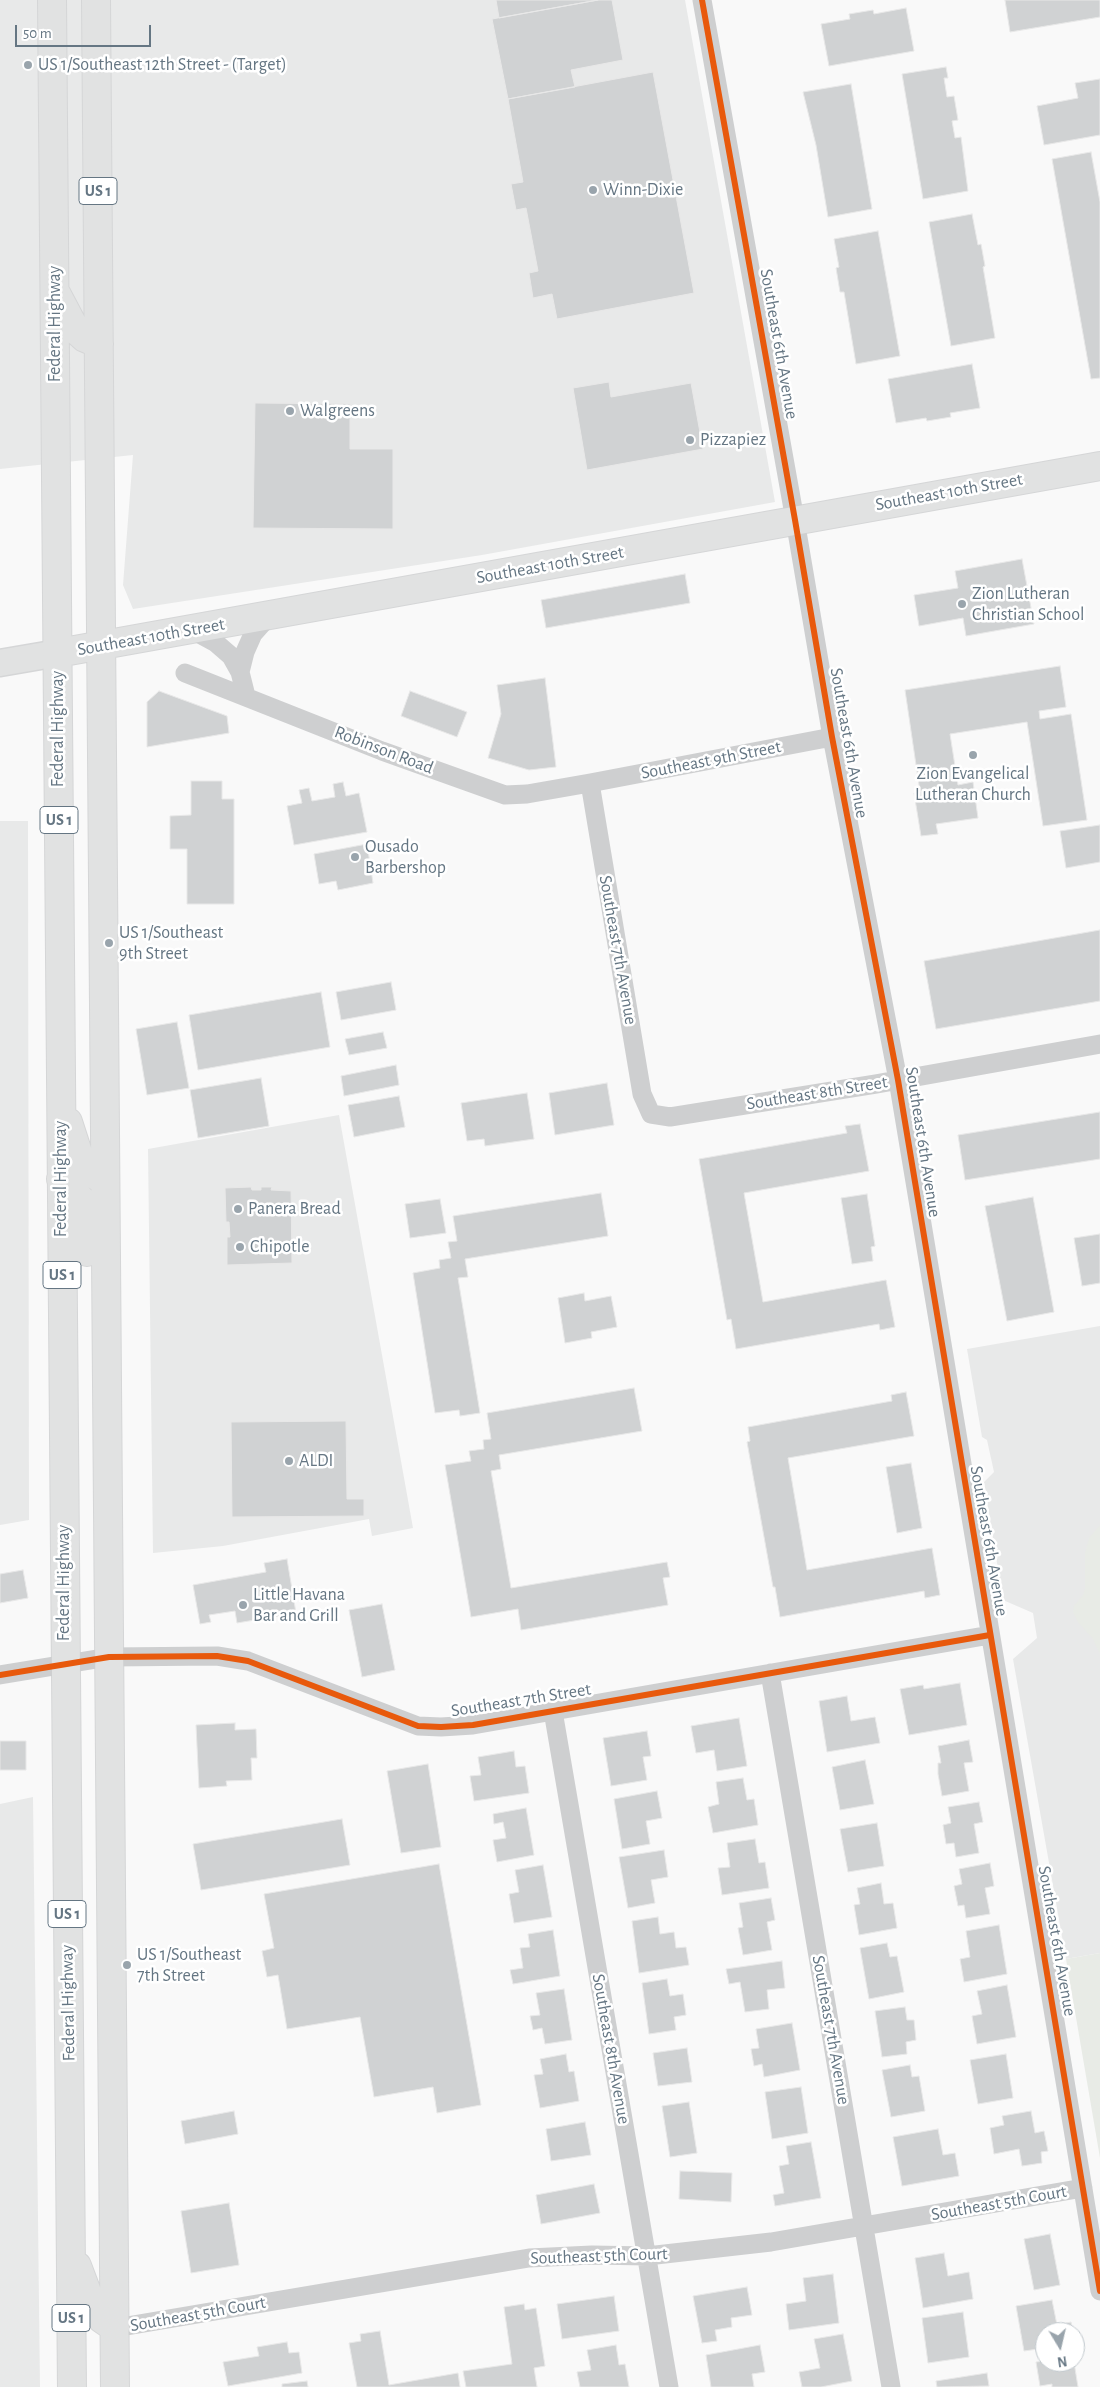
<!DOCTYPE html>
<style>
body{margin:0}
#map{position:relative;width:1100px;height:2387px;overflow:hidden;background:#f9f9f9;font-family:"Alegreya Sans",sans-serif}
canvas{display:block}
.north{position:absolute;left:1035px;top:2322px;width:50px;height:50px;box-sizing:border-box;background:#fff;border:1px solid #c1c8cd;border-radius:50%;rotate:171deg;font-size:14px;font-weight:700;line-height:20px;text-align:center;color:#657683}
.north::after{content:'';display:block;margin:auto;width:18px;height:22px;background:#99a4ac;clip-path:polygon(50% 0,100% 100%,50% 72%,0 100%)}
.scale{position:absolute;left:15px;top:25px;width:136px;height:22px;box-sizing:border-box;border:2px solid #657683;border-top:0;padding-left:6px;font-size:15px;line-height:18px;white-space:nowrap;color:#657683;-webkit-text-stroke:4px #fff;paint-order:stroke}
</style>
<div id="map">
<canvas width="1100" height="2387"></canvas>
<div class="north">N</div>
<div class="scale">50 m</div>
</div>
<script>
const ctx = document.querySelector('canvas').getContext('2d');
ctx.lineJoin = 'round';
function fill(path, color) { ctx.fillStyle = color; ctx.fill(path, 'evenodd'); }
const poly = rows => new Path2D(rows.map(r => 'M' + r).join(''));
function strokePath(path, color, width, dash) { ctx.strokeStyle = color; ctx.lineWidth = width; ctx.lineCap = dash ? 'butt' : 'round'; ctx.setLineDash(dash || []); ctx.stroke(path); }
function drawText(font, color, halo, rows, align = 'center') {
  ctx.font = font + ' "Alegreya Sans",sans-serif'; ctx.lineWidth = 5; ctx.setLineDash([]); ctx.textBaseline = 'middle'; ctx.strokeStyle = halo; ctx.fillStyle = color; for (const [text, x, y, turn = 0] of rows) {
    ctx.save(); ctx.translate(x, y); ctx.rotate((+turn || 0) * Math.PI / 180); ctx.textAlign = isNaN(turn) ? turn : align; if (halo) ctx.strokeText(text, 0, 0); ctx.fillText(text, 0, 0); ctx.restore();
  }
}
const built = poly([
 [0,0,685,0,775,502,482,555,133,609,123,585,133,455,0,469],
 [0,821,28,821,29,1520,0,1525],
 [339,1115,413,1528,372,1536,369,1519,223,1546,153,1553,148,1149],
 [1100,1326,1100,1953,1066,1959,1013,1659,1037,1638,1033,1613,1003,1600,984,1482,994,1472,987,1440,982,1437,967,1349],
 [33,1797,40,2387,0,2387,0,1804]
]);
const green = poly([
 [1100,1525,1100,1654,1093,1639,1078,1622,1073,1612,1074,1606,1083,1595,1085,1588,1085,1553,1089,1538],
 [1100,1953,1100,2158,1066,1959]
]);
const building = poly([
 [496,0,598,0,499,18,496,0],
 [598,0,612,0,623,60,571,70,575,87,508,99,492,19,598,0],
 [1005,0,1100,0,1100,17,1010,32,1005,0],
 [906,8,914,51,829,66,821,24,850,19,849,14,873,10,874,14,906,8],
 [946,67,948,78,944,78,947,97,954,96,958,120,952,121,955,138,961,137,968,191,923,199,902,74,946,67],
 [653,72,694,293,557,319,552,294,533,298,529,273,538,271,526,208,516,210,511,184,523,182,508,99,653,72],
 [1100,79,1100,135,1044,145,1037,106,1078,98,1075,83,1100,79],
 [851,84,872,209,828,217,816,145,803,92,851,84],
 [1091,152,1100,202,1100,378,1091,379,1052,159,1091,152],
 [972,214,978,245,981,244,985,266,983,267,995,338,951,346,929,222,972,214],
 [878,231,900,356,856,364,844,292,840,292,836,268,839,267,834,239,878,231],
 [972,364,980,408,950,413,951,417,927,421,926,418,896,423,888,379,972,364],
 [609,382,611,397,691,383,703,449,587,470,573,388,609,382],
 [255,403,350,404,350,449,393,449,393,529,253,528,255,403],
 [1022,559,1034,624,966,636,963,618,919,626,914,595,958,588,955,571,1022,559],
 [685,574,690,603,546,628,541,600,685,574],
 [1060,666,1066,707,1039,711,1040,719,1071,714,1087,820,1043,826,1027,722,950,734,958,785,973,782,978,818,936,824,938,834,921,836,914,793,920,792,905,690,1060,666],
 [545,678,556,767,529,770,488,758,501,714,497,685,545,678],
 [159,691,227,716,229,733,147,747,147,702,159,691],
 [410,691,467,712,457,737,401,716,410,691],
 [191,781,222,781,222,799,234,799,234,904,187,904,187,849,170,849,170,816,191,815,191,781],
 [343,782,346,796,359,793,367,832,294,845,287,806,302,803,299,790,309,788,312,801,335,797,333,784,343,782],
 [1100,825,1100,862,1066,868,1060,831,1100,825],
 [367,844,373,883,338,890,336,881,319,884,314,854,367,844],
 [1100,930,1100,1001,936,1029,924,961,1100,930],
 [391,982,396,1010,341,1020,336,992,391,982],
 [321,992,330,1047,198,1070,189,1015,321,992],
 [177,1022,189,1088,147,1095,136,1029,177,1022],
 [383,1032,387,1048,349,1055,345,1039,383,1032],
 [396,1065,399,1085,344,1096,341,1076,396,1065],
 [261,1078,269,1126,198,1138,190,1090,261,1078],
 [607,1083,614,1125,555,1135,549,1093,607,1083],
 [527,1093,534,1139,485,1146,484,1139,467,1141,461,1103,527,1093],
 [399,1096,405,1127,354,1137,348,1105,399,1096],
 [1100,1112,1100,1159,965,1180,958,1135,1100,1112],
 [860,1124,869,1171,744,1193,763,1302,886,1280,895,1327,880,1330,879,1324,736,1349,731,1319,727,1320,699,1159,847,1133,845,1126,860,1124],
 [251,1187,252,1190,261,1190,261,1187,272,1187,271,1190,291,1191,292,1263,227,1265,227,1237,230,1237,229,1222,226,1222,225,1188,251,1187],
 [601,1193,608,1236,465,1259,468,1277,458,1278,480,1413,460,1416,459,1410,435,1413,413,1273,440,1268,439,1260,451,1258,448,1242,457,1241,453,1216,601,1193],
 [867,1194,875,1246,871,1247,873,1261,852,1264,841,1198,867,1194],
 [1033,1197,1054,1312,1007,1321,985,1206,1033,1197],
 [440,1199,446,1233,410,1238,405,1204,440,1199],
 [1100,1234,1100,1283,1082,1286,1074,1238,1100,1234],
 [584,1293,585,1301,611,1296,617,1327,591,1332,592,1338,565,1343,558,1298,584,1293],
 [634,1388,642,1431,499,1455,501,1469,491,1471,511,1588,667,1562,670,1577,663,1578,668,1605,521,1630,518,1609,471,1617,445,1465,471,1461,469,1451,484,1449,483,1440,491,1439,487,1413,634,1388],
 [906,1392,914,1436,788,1458,807,1570,932,1548,940,1595,925,1598,924,1591,780,1617,775,1587,773,1587,747,1442,750,1441,748,1427,892,1401,891,1395,906,1392],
 [346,1421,347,1499,364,1499,364,1516,232,1517,231,1422,346,1421],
 [911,1463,922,1528,897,1533,886,1467,911,1463],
 [287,1559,296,1613,237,1623,235,1611,209,1615,211,1622,200,1624,193,1585,266,1572,264,1563,287,1559],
 [23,1570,28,1598,0,1603,0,1574,23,1570],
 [382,1604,395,1670,362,1677,349,1610,382,1604],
 [960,1683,967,1725,909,1735,900,1689,923,1685,924,1689,960,1683],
 [847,1696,851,1721,875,1717,880,1743,827,1752,819,1701,847,1696],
 [739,1718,747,1766,717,1771,714,1750,696,1753,691,1726,739,1718],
 [235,1723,235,1730,256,1729,257,1758,251,1758,252,1780,226,1781,227,1786,199,1788,196,1725,235,1723],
 [647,1731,651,1756,643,1757,647,1780,611,1786,603,1738,647,1731],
 [969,1740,973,1762,964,1763,969,1791,942,1796,938,1774,938,1763,941,1763,938,1746,969,1740],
 [0,1741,26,1741,26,1770,0,1770,0,1741],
 [514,1751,516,1767,525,1766,529,1793,474,1801,470,1776,481,1775,478,1757,514,1751],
 [865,1760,874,1804,840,1810,832,1767,865,1760],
 [428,1764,441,1847,401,1853,387,1771,428,1764],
 [743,1778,747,1800,754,1799,758,1825,713,1833,708,1807,719,1804,716,1782,743,1778],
 [657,1791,662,1818,646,1821,650,1844,622,1849,614,1799,657,1791],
 [979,1802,983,1822,974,1824,979,1853,956,1857,954,1843,946,1844,943,1825,951,1823,948,1807,979,1802],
 [526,1808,534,1855,497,1862,493,1840,506,1838,503,1822,494,1824,493,1814,526,1808],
 [342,1819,350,1865,201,1890,193,1844,342,1819],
 [877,1823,884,1866,848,1872,840,1829,877,1823],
 [755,1839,759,1863,765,1862,769,1888,722,1895,718,1868,730,1867,727,1843,755,1839],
 [664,1850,668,1877,651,1880,655,1903,628,1908,619,1857,664,1850],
 [990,1863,994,1886,985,1888,990,1914,966,1918,964,1905,958,1906,954,1886,962,1884,959,1869,990,1863],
 [439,1864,481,2105,437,2113,433,2087,374,2097,360,2017,287,2029,278,1975,267,1977,262,1951,274,1948,264,1894,439,1864],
 [543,1865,552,1917,514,1923,509,1894,519,1892,515,1870,543,1865],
 [881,1883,884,1904,893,1903,897,1928,859,1935,854,1905,860,1904,857,1888,881,1883],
 [771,1898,775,1920,767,1922,772,1950,743,1955,738,1928,743,1927,739,1903,771,1898],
 [658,1917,660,1934,674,1932,676,1948,686,1947,689,1965,639,1973,632,1921,658,1917],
 [999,1925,1007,1974,964,1982,960,1959,970,1957,966,1931,999,1925],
 [553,1930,560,1976,513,1984,510,1970,523,1968,520,1948,530,1947,528,1934,553,1930],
 [887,1943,890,1957,897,1956,904,1992,869,1999,860,1948,887,1943],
 [782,1961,785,1988,767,1990,769,2009,745,2012,740,1982,729,1984,726,1969,782,1961],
 [667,1979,670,1996,683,1994,686,2015,674,2017,676,2030,649,2034,642,1983,667,1979],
 [1007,1985,1016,2037,977,2044,972,2016,982,2014,977,1991,1007,1985],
 [564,1989,572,2040,545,2044,542,2028,533,2030,530,2016,540,2015,536,1993,564,1989],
 [905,2007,907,2020,914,2020,916,2040,906,2042,907,2054,882,2057,875,2011,905,2007],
 [792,2023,800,2070,764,2077,762,2064,754,2066,751,2049,759,2048,756,2029,792,2023],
 [687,2048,692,2082,658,2086,653,2053,687,2048],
 [566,2054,569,2072,574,2071,579,2101,540,2108,534,2075,543,2074,540,2059,566,2054],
 [1006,2054,1013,2098,978,2104,970,2060,1006,2054],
 [910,2065,912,2077,919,2076,925,2111,891,2117,882,2070,910,2065],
 [801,2087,808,2133,772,2139,765,2092,801,2087],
 [689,2102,697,2153,670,2157,662,2106,689,2102],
 [234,2111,238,2134,185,2144,181,2121,234,2111],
 [1031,2111,1035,2133,1044,2131,1048,2151,1041,2152,1042,2163,1022,2166,1019,2149,994,2154,990,2128,1004,2125,1002,2116,1031,2111],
 [585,2122,591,2155,551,2161,546,2129,585,2122],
 [938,2129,943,2155,955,2153,959,2176,902,2186,893,2137,938,2129],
 [811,2142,821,2198,775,2206,773,2195,784,2193,779,2166,789,2164,786,2146,811,2142],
 [680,2171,732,2173,731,2202,679,2199,680,2171],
 [594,2184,600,2213,541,2224,536,2195,594,2184],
 [229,2203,239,2265,191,2273,181,2211,229,2203],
 [1050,2234,1060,2285,1034,2290,1024,2239,1050,2234],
 [944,2253,948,2276,969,2272,973,2299,923,2308,915,2258,944,2253],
 [833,2274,839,2323,789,2330,786,2304,806,2301,803,2278,833,2274],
 [747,2287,752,2315,731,2318,732,2327,715,2330,717,2341,702,2343,693,2296,747,2287],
 [614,2296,619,2331,562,2339,557,2304,614,2296],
 [1052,2300,1057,2325,1071,2322,1073,2332,1045,2332,1045,2348,1024,2351,1016,2306,1052,2300],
 [524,2304,525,2310,536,2308,545,2366,534,2368,537,2387,466,2387,463,2371,512,2364,504,2307,524,2304],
 [963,2312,969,2357,928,2363,922,2318,963,2312],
 [380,2331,389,2385,458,2373,460,2387,357,2387,349,2343,361,2341,360,2334,380,2331],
 [843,2334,852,2381,821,2387,802,2387,799,2372,820,2368,814,2339,843,2334],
 [287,2342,289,2353,299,2352,302,2373,228,2386,223,2362,259,2356,257,2347,287,2342],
 [616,2345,619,2365,625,2364,629,2387,580,2387,577,2372,591,2370,587,2350,616,2345],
 [760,2345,765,2372,752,2374,754,2387,711,2387,706,2355,760,2345],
 [1045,2361,1074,2362,1078,2387,1052,2387,1052,2384,1040,2386,1036,2362,1045,2361],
 [987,2373,989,2386,937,2387,936,2381,987,2373],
 [307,2381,308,2387,282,2387,282,2384,307,2381]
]);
const street = poly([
 [702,0,795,520,832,737,898,1080,1100,2291],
 [192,630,216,643,231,656,240,672,246,696],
 [240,672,245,652,253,634,269,616],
 [185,673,382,751,505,795,527,794,590,783,832,737],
 [590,783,642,1094,651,1114,670,1117,876,1084,1100,1044],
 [770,1673,891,2387],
 [0,1675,109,1657,217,1656,248,1661,418,1726,441,1727,473,1725,990,1635],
 [553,1711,669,2387],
 [115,2328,529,2258,592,2255,647,2256,771,2242,1083,2188]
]);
const secondary = poly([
 [0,663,58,653]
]);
const primary = poly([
 [52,0,72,2387],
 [96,0,115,2387],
 [57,295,75,329,85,338,99,344],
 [58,653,1100,466],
 [68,1122,79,1156,90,1172,105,1181],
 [61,1179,81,1200,87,1220,87,1252],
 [77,2266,91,2303,102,2319,115,2328]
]);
const cycleway = poly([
 [702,0,795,520,832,737,898,1080,1100,2291],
 [0,1675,109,1657,217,1656,248,1661,418,1726,441,1727,473,1725,990,1635]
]);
const markers = [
 [28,65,5,"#99a4ac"],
 [593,190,5,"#99a4ac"],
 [290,411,5,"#99a4ac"],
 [690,440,5,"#99a4ac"],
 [962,604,5,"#99a4ac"],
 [973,755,5,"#99a4ac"],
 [355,857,5,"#99a4ac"],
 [109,943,5,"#99a4ac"],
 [238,1209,5,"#99a4ac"],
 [240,1247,5,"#99a4ac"],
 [289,1461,5,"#99a4ac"],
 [243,1605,5,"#99a4ac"],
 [127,1965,5,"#99a4ac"]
];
const shields = [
 [98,191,38],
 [59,820,38],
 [62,1275,38],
 [67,1914,38],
 [71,2318,38]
];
const shieldNames = [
 ["US 1",98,191],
 ["US 1",59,820],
 ["US 1",62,1275],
 ["US 1",67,1914],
 ["US 1",71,2318]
];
const poiNames = [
 ["US 1/Southeast 12th Street - (Target)",38,65],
 ["Winn-Dixie",603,190],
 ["Walgreens",300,411],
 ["Pizzapiez",700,440],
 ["Zion Lutheran",972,594],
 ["Christian School",972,615],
 ["Zion Evangelical",973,774,"center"],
 ["Lutheran Church",973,795,"center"],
 ["Ousado",365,847],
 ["Barbershop",365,868],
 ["US 1/Southeast",119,933],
 ["9th Street",119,954],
 ["Panera Bread",248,1209],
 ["Chipotle",250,1247],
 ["ALDI",299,1461],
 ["Little Havana",253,1595],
 ["Bar and Grill",253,1616],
 ["US 1/Southeast",137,1955],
 ["7th Street",137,1976]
];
const streetNames = [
 ["Federal Highway",55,324,-90],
 ["Southeast 6th Avenue",779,344,80],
 ["Southeast 10th Street",949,492,-10],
 ["Southeast 10th Street",550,565,-10],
 ["Southeast 10th Street",151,637,-10],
 ["Federal Highway",58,729,-90],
 ["Southeast 6th Avenue",849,743,80],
 ["Robinson Road",384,750,21],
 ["Southeast 9th Street",711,760,-11],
 ["Southeast 7th Avenue",618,950,80],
 ["Southeast 8th Street",817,1093,-9],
 ["Southeast 6th Avenue",923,1142,81],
 ["Federal Highway",61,1179,-90],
 ["Southeast 6th Avenue",989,1541,80],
 ["Federal Highway",64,1583,-90],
 ["Southeast 7th Street",521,1700,-9],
 ["Southeast 6th Avenue",1057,1941,80],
 ["Federal Highway",68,2003,-91],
 ["Southeast 7th Avenue",831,2030,80],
 ["Southeast 8th Avenue",611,2049,80],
 ["Southeast 5th Court",999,2203,-10],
 ["Southeast 5th Court",599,2256,-2],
 ["Southeast 5th Court",198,2314,-10]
];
fill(built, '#e8e9e9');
fill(green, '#e8ebe6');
fill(building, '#d0d2d3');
strokePath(building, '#e8e8e8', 1);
strokePath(secondary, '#d5d6d7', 29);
strokePath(primary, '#d5d6d7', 30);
strokePath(street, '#cecfd0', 19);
strokePath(secondary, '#e1e2e2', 26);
strokePath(primary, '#e1e2e2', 28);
strokePath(cycleway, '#e8590c', 6);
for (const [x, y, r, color] of markers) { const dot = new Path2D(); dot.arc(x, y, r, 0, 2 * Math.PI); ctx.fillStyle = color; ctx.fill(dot); strokePath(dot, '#fff', 2); }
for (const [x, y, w] of shields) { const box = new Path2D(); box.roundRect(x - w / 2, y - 13.5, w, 27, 4); ctx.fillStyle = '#fff'; ctx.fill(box); strokePath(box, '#657683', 1); }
drawText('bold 16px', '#657683', null, shieldNames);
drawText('18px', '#657683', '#fff', poiNames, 'left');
drawText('18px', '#657683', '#fff', streetNames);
</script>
